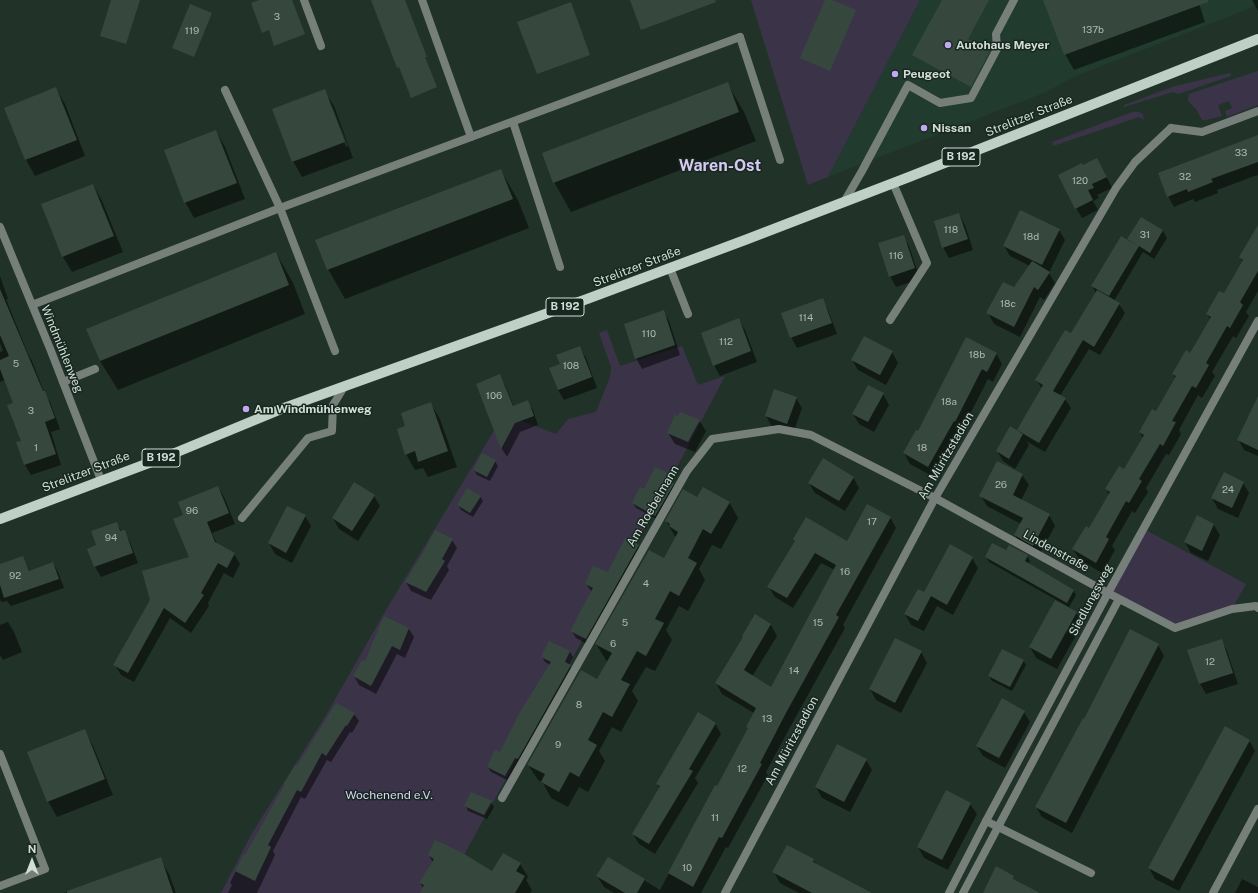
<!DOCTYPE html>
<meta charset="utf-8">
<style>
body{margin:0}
#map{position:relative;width:1258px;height:893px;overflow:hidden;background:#213229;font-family:"Public Sans",sans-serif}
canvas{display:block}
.north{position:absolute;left:12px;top:841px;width:40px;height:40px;-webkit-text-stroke:3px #172820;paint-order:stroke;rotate:0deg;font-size:11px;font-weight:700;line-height:16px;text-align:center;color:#d2ddd7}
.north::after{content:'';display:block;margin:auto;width:14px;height:18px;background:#d2ddd7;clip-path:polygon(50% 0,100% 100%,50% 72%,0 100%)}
</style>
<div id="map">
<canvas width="1258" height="893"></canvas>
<div class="north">N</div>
</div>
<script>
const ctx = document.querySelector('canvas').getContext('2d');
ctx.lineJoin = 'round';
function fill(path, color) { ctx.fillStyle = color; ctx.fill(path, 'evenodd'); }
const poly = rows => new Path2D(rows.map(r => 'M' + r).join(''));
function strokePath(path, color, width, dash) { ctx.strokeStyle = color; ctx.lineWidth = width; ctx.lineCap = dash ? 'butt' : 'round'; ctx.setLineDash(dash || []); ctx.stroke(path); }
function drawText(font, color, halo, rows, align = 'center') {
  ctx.font = font + ' "Public Sans",sans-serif'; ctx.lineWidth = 3; ctx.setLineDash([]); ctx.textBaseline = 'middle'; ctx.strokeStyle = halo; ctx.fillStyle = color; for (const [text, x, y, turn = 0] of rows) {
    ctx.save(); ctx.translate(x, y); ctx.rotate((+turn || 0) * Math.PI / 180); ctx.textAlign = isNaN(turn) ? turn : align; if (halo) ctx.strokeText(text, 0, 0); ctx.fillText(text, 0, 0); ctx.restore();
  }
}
const built = poly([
 [920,0,1258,0,1258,5,1076,76,1044,93,828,177]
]);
const green = poly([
 [751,0,920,0,828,177,808,185],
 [1258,71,1258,105,1227,117,1225,111,1232,108,1229,101,1218,105,1222,116,1206,120,1202,120,1196,109,1188,101,1189,94],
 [1230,73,1231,76,1178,94,1173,92,1124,107,1124,105,1175,86],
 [1132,112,1139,112,1143,114,1144,120,1139,117,1053,146,1052,142],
 [607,330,620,366,682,346,698,385,725,376,664,492,443,893,221,893,252,833,325,717,383,615,501,419,512,417,556,434,568,419,596,412,610,377,611,367,599,333],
 [1144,529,1246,584,1232,609,1175,628,1108,593]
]);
const shadow = poly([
 [1044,0,1198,0,1205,22,1074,70,1065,54],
 [1252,0,1258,0,1258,11],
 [727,83,744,112,756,141,571,212,554,182],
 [56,89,65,104,85,156,35,176,26,160,5,109],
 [324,91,334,106,353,158,302,177,293,161],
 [330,106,332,106,348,146,346,147],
 [216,131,225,147,245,199,194,218,185,202],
 [1258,136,1258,176,1257,175,1217,190,1218,193,1195,202,1193,199,1174,207,1168,196],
 [1082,166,1103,169,1112,188,1097,195,1099,198,1093,201,1098,210,1082,218,1076,208],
 [501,171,518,200,529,228,345,299,328,269],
 [93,185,102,201,123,252,72,272,63,257],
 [959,214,965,225,973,250,949,258,943,247],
 [1141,218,1163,231,1167,238,1154,259,1143,252,1114,301,1119,304,1125,313,1100,355,1089,349,1060,396,1065,399,1071,408,1045,452,1026,441,1029,445,1015,469,1003,461,997,451,1020,433,1018,430,1042,389,1037,380,1072,334,1096,293,1092,286,1130,242,1128,239],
 [1059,230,1065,240,1049,273,1055,283,1044,300,1040,297,1020,337,994,324,988,313,1014,288,1030,266,1010,256,1004,246],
 [903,236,909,246,920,279,896,287,890,276],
 [1258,237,1258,291,1246,312,1249,316,1236,338,1233,336,1212,372,1215,376,1202,398,1198,395,1179,430,1181,434,1169,455,1166,454,1146,488,1148,492,1135,513,1132,511,1112,546,1115,550,1102,573,1080,560,1073,549,1090,529,1109,495,1106,489,1124,470,1143,438,1140,432,1157,413,1176,379,1173,374,1191,354,1211,320,1207,314,1224,295,1243,262,1240,257],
 [276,253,293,283,305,314,118,390,100,361],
 [0,276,8,299,6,299,28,354,32,361,44,392,50,402,60,429,51,432,61,465,31,475,25,465,22,441,15,403,5,380,0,382,0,352,3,351,0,343],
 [822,300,828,310,837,334,797,348,791,337],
 [663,311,669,321,680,355,642,369,636,358],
 [738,319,745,330,757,362,720,376,714,365],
 [579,347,586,358,597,388,564,400,558,390],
 [892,352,898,363,886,385,858,370,852,360],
 [996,353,1002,364,993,382,988,379,961,432,960,431,934,477,910,464,904,453,918,432],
 [500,376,505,385,514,407,527,401,533,410,538,425,520,432,507,457,502,449,477,385],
 [883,394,889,405,874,432,859,424,853,414],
 [796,398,802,408,793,434,772,427,766,416],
 [431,404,440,419,457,467,428,477,423,468,415,470,406,454,407,426],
 [1258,414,1258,456,1244,450,1238,439],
 [699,420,706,431,695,452,675,444,668,433],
 [495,461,498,466,490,481,477,475,474,470],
 [669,475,672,480,670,483,673,484,676,489,658,520,636,508,633,503,644,490],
 [1022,475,1029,485,1021,500,1049,515,1055,526,1039,555,1021,546,1015,535,1021,524,987,506,981,496],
 [853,477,859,488,845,511,815,493,809,483],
 [1243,483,1249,493,1238,518,1218,509,1212,498],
 [218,487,224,497,235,524,212,533,217,544,234,554,240,564,233,578,224,573,208,603,209,606,191,633,170,618,134,682,121,675,115,665,191,558,184,515],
 [374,496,380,506,358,541,339,529,333,518],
 [480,496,483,501,473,517,461,510,458,505],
 [698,498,729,502,738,518,721,549,712,545,699,569,705,580,688,611,679,606,666,630,672,640,655,671,646,667,632,691,638,701,621,732,612,727,599,751,605,761,588,792,579,787,568,807,551,798,543,783,538,780,528,765,598,681,608,662,606,660,596,644,665,559,676,538,666,521],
 [305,516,311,526,292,563,275,554,269,543],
 [890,517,896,528,843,625,845,628,793,722,766,772,768,775,728,848,726,847,701,893,614,893,604,887,597,876,608,858,660,890,715,786,717,787,748,729,747,727,754,713,722,694,716,683,743,638,755,616,771,625,777,636,752,677,771,688,835,570,821,563,793,608,775,597,769,587,795,542,794,539,847,542],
 [1197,517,1214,525,1220,535,1208,561,1191,553,1185,542],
 [116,523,122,532,124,531,130,542,138,563,101,577,95,567,88,549,98,546],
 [452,540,457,548,447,566,449,570,431,600,411,591,406,582],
 [638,546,643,553,590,646,576,638,571,630,592,592,586,584,608,573],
 [1006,552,1027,556,1030,561,1028,565,1073,590,1076,595,1069,607,989,562,986,557],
 [23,557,30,572,53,563,58,572,64,588,11,606,7,601,2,602,0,600,0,565],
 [972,558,978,568,953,615,937,606,924,631,911,625,905,614],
 [1076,613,1083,623,1057,669,1036,658,1030,647],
 [8,622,14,632,22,652,3,660,0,655,0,625],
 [409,629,414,637,405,658,397,654,376,694,359,685,354,676,366,663],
 [1221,640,1227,651,1238,684,1206,694,1200,684],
 [550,643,570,652,573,657,569,665,573,671,507,780,491,772,488,767,500,753,550,665,545,662,542,657],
 [1158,645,1164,656,1072,833,1042,817,1036,807],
 [921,652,927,663,901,713,876,700,870,689],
 [1023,660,1026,665,1012,691,992,681,989,676],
 [1024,712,1030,722,1005,768,983,756,977,746],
 [354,714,359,721,352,733,350,732,331,762,327,760,305,799,301,797,273,851,275,855,257,893,228,893,232,885,230,883,244,855,246,856,297,768],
 [715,723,721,734,695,778,698,783,655,854,639,844,633,834,660,789,657,784],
 [84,730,93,746,113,795,57,817,48,801],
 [1249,740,1255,751,1179,891,1155,879,1149,868],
 [866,760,872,770,850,812,822,798,816,787],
 [947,791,970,804,977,814,948,870,924,858,918,847],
 [491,802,494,807,487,819,468,811,466,806],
 [429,855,493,872,520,864,528,877,526,880,532,890,530,893,421,893,423,888,420,883,433,863],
 [160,859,169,874,176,893,64,893],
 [813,860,816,864,869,893,799,893,780,883,774,872],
 [1242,879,1258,887,1258,893,1235,893]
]);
const building = poly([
 [111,0,140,0,126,44,100,36],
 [259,0,292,0,305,34,274,46,269,30,262,33,251,3],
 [371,0,405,0,427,57,425,57,437,87,411,98,399,67,397,68],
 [630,0,715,0,716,2,641,30],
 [825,0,832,0,856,10,830,71,800,58],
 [942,0,989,0,968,39,990,51,971,87,912,55],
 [1043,0,1208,0,1208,2,1064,55],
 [571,2,590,55,537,74,517,22],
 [190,4,212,13,194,57,172,48],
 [728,82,739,112,553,183,542,153],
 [56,87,77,140,25,160,4,108],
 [325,89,345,142,292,162,272,109],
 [216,130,237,183,184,203,164,150],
 [1258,135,1258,162,1211,179,1213,182,1188,192,1187,189,1167,197,1158,173],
 [1097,158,1107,177,1092,184,1094,188,1088,190,1093,200,1075,209,1058,175,1082,163,1083,165],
 [501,169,513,199,327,270,315,240],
 [93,184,114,236,62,257,41,204],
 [1020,210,1060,229,1042,265,1003,246],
 [959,213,968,239,942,248,934,221],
 [1141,217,1163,230,1150,253,1139,246,1109,296,1091,286,1121,236,1138,246,1127,239],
 [1258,225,1258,271,1240,302,1243,305,1230,328,1227,326,1206,363,1209,365,1196,388,1192,386,1172,421,1176,422,1163,446,1160,444,1139,479,1142,481,1129,503,1126,501,1106,537,1109,539,1096,563,1072,549,1086,526,1089,528,1110,492,1105,489,1119,466,1124,469,1144,435,1139,432,1152,409,1156,411,1176,376,1172,374,1186,350,1190,353,1211,317,1206,314,1219,291,1224,293,1243,260,1239,257],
 [904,235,915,268,889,277,878,243],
 [276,252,289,285,100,361,86,329],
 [1032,261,1050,272,1038,290,1034,287,1014,327,986,313,1003,282,1014,287],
 [0,289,43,391,45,391,55,418,45,422,56,454,24,465,16,442,21,441,7,405,13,403,0,369,0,360,9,356,0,335],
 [1097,290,1120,303,1094,347,1083,340,1053,391,1066,398,1039,443,1017,430,1043,385,1035,380,1065,330,1071,333],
 [823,298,832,323,790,338,781,313],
 [664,310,675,345,635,359,624,324],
 [739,318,751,351,713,366,701,333],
 [864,336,893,351,880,375,851,360],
 [966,337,997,353,987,372,982,369,955,422,954,421,928,467,903,453,916,430,918,431],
 [580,346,592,377,558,390,549,368,560,364,556,355],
 [500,374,513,406,528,400,534,416,515,423,501,449,476,384],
 [868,385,884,393,868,422,852,414],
 [774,389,797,397,787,424,765,416],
 [1258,396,1258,450,1237,440],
 [431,402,448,451,418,462,415,451,405,455,397,429,405,426,401,413],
 [680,412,700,420,688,442,667,433,675,415,678,416],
 [1010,426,1023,434,1009,459,996,451],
 [482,453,496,460,487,477,473,470],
 [823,458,854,477,839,501,808,483],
 [997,461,1023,474,1013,495,1050,514,1033,546,1014,535,1023,518,979,496],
 [655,467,670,474,667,480,674,484,655,516,632,503,640,487,644,489],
 [1224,472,1244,482,1232,508,1211,498],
 [354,482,375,495,352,531,332,518],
 [218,486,229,513,207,522,215,542,235,553,227,568,218,563,201,593,204,595,185,623,164,608,128,673,113,665,150,600,142,571,189,557,173,519,183,515,178,502],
 [703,487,730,502,711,534,703,529,688,558,697,563,679,596,670,591,655,619,664,623,646,656,637,651,621,680,630,684,612,717,603,712,588,740,597,745,579,777,570,772,559,792,541,782,545,774,527,765,581,670,597,679,612,653,595,644,649,550,664,558,678,532,669,526,670,524,665,521,683,489,697,497],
 [467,488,481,496,470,513,457,505],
 [867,504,891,517,836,615,839,617,787,711,760,763,762,764,722,838,719,837,693,887,668,873,715,785,717,786,748,728,746,727,756,708,715,683,743,637,742,636,755,614,771,624,744,670,771,687,836,565,815,553,787,598,767,587,795,541,793,539,806,517,847,541],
 [287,506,306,515,286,553,268,543],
 [1197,515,1214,524,1202,551,1184,542],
 [117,522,120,531,125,530,133,553,94,567,87,549,96,545,91,531],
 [435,530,453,539,442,559,445,561,426,592,405,582,424,551],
 [625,538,639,545,586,639,570,631,593,588,585,584,593,566,608,572],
 [992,543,1006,550,1009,545,1028,555,1025,561,1074,590,1067,603,985,557],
 [950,544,973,557,947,605,931,596,918,621,904,614,918,589,924,592],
 [23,556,29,571,53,562,59,579,4,598,0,585,0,564],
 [1055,600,1077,612,1051,659,1029,647],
 [384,616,409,628,400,650,392,646,371,686,353,676,362,660,365,661],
 [1130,629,1159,644,1066,823,1035,807,1083,718,1084,719],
 [895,638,922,651,895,703,869,689],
 [1222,639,1233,673,1199,684,1187,650],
 [549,641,570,651,565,662,571,665,518,759,515,758,505,776,487,767,495,750,500,752,519,714,551,662,541,657],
 [1002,649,1024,660,1010,687,988,676],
 [1002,698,1025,711,999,758,976,746],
 [336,703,355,713,347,726,346,725,326,756,322,753,301,792,297,790,268,845,271,847,255,881,235,871,244,854,245,855,285,784,284,784,295,765,297,766],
 [698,712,716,723,689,769,693,771,649,844,632,834,660,786,656,784],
 [1225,726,1250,740,1173,881,1148,868],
 [85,729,105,779,47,802,27,752],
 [837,744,867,759,844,802,815,787],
 [946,790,971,803,942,860,917,847],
 [471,792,492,801,484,815,464,806],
 [435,840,461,852,492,871,503,853,521,863,516,871,525,876,515,893,420,893,424,885,419,883,434,859,428,855],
 [787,845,814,859,813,862,872,893,812,893,772,872],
 [161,857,173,893,67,893,67,891],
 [608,857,645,879,637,893,625,893,596,876],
 [996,866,1014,876,1013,879,1040,893,983,893]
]);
const service = poly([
 [304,0,321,46],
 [422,0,471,137],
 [740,37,780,160],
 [225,90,280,208,335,351],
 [513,122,560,267],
 [1171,128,1202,132,1258,111],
 [844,202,862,171,908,85,940,103,971,98,997,49,996,34,1014,0],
 [670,268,688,314],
 [890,320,927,263,893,183],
 [63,382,95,369],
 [242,518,308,438,332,431,333,405,344,387],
 [0,754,45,869,0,886],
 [986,821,1091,873]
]);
const minor = poly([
 [0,227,51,351,101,480],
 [32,305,280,208,740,37],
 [502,798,687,471,712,439,779,429,811,435,935,498,1108,593,1175,628,1232,609,1256,606,1258,608],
 [725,893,935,498,1116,188,1135,162,1171,128],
 [949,893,986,821,1108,593,1258,321],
 [963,893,1119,599],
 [1213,893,1258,809]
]);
const primary = poly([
 [0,519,170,455,284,408,587,299,745,240,909,177,1258,39]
]);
const markers = [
 [948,45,4,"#c1a8f3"],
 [895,74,4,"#c1a8f3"],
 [924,128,4,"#c1a8f3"],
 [246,409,4,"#c1a8f3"]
];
const numberNames = [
 ["3",277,17],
 ["137b",1093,30],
 ["119",192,31],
 ["33",1241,153],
 ["32",1185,177],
 ["120",1080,181],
 ["118",951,230],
 ["31",1145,235],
 ["18d",1031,237],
 ["116",896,256],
 ["18c",1008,304],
 ["114",806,318],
 ["110",649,334],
 ["112",726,342],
 ["18b",977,355],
 ["5",16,364],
 ["108",571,366],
 ["106",494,396],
 ["18a",949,402],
 ["3",31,411],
 ["1",36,448],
 ["18",922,448],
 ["26",1001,485],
 ["24",1228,490],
 ["96",192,511],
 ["17",872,522],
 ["94",111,538],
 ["16",845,572],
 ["92",15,576],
 ["4",646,584],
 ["5",625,623],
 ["15",818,623],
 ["6",613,644],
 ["12",1210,662],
 ["14",794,671],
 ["8",579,705],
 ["13",767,719],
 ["9",558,745],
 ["12",742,769],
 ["11",715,818],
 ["10",687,868]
];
const shields = [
 [961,157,38],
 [565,307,38],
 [161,458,38]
];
const shieldNames = [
 ["B 192",961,157],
 ["B 192",565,307],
 ["B 192",161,458]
];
const poiNames = [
 ["Autohaus Meyer",956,45],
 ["Peugeot",903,74],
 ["Nissan",932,128],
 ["Am Windmühlenweg",254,409]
];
const streetNames = [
 ["Strelitzer Straße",1029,116,-22],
 ["Strelitzer Straße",637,267,-21],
 ["Windmühlenweg",62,349,68],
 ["Am Müritzstadion",946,456,-60],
 ["Strelitzer Straße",86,472,-21],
 ["Am Roebelmann",653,506,-60],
 ["Lindenstraße",1056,551,29],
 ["Siedlungsweg",1091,600,-62],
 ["Am Müritzstadion",792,741,-62]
];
const parkNames = [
 ["Wochenend e.V.",389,795]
];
const districtNames = [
 ["Waren-Ost",720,166]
];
fill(built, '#223b2f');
fill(green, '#3b3448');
fill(shadow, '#0007');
fill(building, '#36483e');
strokePath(service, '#767f7a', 8);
strokePath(minor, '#767f7a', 8);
strokePath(primary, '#bfd1c7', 10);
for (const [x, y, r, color] of markers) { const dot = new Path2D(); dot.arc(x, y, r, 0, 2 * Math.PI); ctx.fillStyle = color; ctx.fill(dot); strokePath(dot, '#172820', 1.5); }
drawText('10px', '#abb8b1', null, numberNames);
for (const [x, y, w] of shields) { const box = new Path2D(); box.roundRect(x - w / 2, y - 9, w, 18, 3); ctx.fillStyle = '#172820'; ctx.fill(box); strokePath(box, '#d2ddd7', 1); }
drawText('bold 11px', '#d2ddd7', null, shieldNames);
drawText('bold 12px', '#d2ddd7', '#172820', poiNames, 'left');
drawText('12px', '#d2ddd7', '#172820', streetNames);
drawText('12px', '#ded1fa', '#172820', parkNames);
drawText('bold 16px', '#d6c9f4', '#172820', districtNames);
</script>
